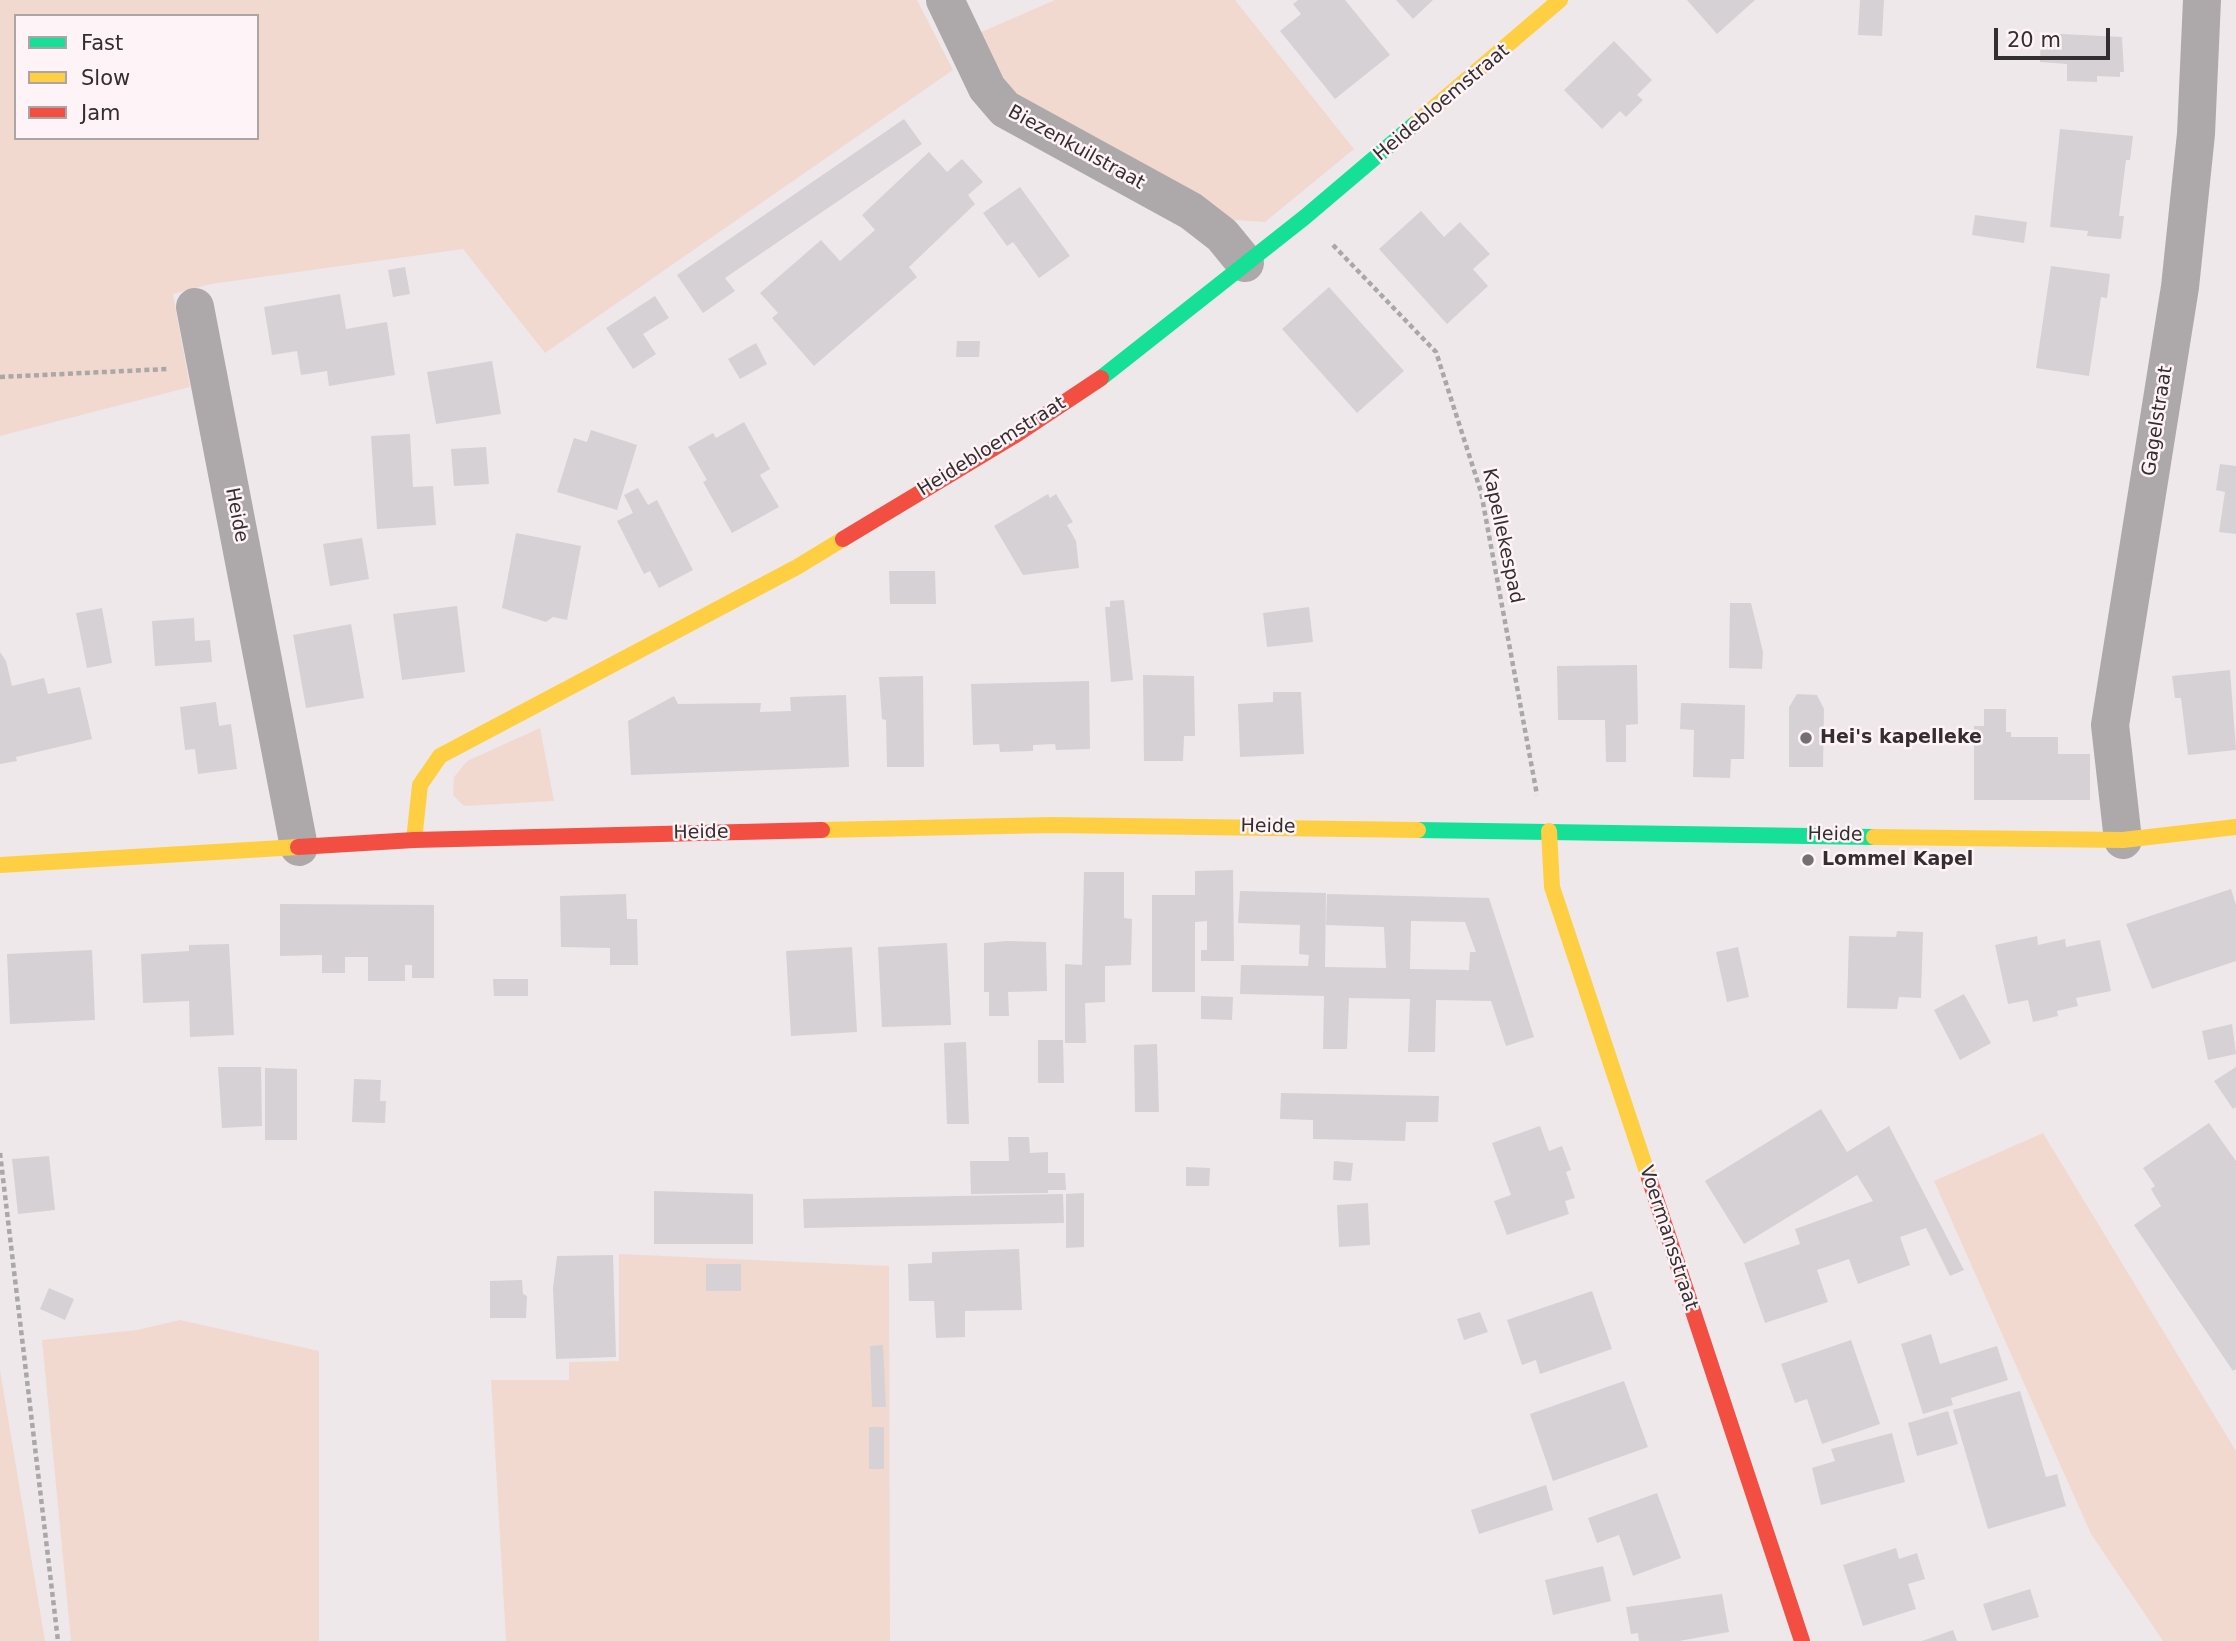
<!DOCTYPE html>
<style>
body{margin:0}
#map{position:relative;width:2236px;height:1641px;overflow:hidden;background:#eee8eb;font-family:"DejaVu Sans",sans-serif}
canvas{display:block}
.legend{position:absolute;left:14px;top:14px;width:245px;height:126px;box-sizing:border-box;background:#fef3f7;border:2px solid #ada4a7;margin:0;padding:9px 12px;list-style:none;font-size:21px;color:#332e30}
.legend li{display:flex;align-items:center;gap:14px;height:35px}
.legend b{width:35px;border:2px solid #ada4a7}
.scale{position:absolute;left:1994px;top:28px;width:116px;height:32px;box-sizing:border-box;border:4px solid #332e30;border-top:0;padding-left:9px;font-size:21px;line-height:24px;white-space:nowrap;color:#332e30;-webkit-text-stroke:5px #fef3f7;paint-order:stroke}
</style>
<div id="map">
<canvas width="2236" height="1641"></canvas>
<ul class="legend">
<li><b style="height:9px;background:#16e098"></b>Fast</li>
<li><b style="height:9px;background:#ffcf43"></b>Slow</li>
<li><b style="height:9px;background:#f24e42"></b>Jam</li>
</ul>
<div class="scale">20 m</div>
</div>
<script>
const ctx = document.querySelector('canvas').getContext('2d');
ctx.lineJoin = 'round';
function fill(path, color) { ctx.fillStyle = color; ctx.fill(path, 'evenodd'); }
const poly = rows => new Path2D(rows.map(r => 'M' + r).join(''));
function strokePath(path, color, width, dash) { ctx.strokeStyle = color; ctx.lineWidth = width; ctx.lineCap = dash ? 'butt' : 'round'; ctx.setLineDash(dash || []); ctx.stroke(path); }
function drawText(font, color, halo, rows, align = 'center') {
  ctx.font = font + ' "DejaVu Sans",sans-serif'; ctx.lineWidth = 5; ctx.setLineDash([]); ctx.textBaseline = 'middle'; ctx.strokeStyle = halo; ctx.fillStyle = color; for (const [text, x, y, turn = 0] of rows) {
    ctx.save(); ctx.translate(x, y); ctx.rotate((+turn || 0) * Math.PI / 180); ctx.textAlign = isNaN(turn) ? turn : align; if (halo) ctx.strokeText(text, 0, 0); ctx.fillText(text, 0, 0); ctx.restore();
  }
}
const green = poly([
 [0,0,917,0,953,70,545,353,463,249,211,284,173,294,190,387,0,436],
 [16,16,257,16,257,138,16,138],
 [1055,0,1235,0,1354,149,1265,222,1234,220,1018,97,995,66,979,33],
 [540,728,554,801,464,806,453,795,454,777,467,761],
 [2043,1133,2236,1451,2236,1641,2163,1641,2091,1534,1934,1181],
 [619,1254,889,1266,890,1641,506,1641,491,1380,569,1380,569,1362,619,1361],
 [180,1320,319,1351,319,1641,71,1641,42,1340,137,1330],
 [0,1370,45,1641,0,1641]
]);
const building = poly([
 [1298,0,1345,0,1390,55,1335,99,1280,31,1301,14,1293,4],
 [1396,0,1433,0,1413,19],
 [1687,0,1755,0,1717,34],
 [1860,0,1884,0,1882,36,1858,35],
 [2041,33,2122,37,2124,72,2120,72,2120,77,2097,76,2097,82,2067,81,2067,64,2040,62],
 [1614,41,1652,80,1637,95,1643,100,1626,117,1620,111,1602,129,1564,90],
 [904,119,922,144,725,278,735,291,703,313,677,275],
 [2060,129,2133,136,2130,160,2126,160,2119,216,2124,216,2121,239,2087,236,2088,231,2050,227],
 [929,152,947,172,962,159,983,182,968,195,975,204,909,267,917,277,814,366,772,318,778,313,760,293,821,240,840,261,875,230,862,215],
 [1020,187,1070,256,1039,278,1013,242,1007,246,983,213],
 [1421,211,1444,237,1460,222,1490,254,1473,269,1488,286,1447,324,1379,249],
 [1975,215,2027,222,2024,243,1972,235],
 [2051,266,2110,274,2107,298,2101,297,2089,376,2036,368],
 [405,267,410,294,393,297,388,270],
 [1329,287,1404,371,1357,413,1282,329],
 [340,294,346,329,387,322,395,375,329,386,327,371,301,375,297,351,272,355,264,307],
 [655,296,669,318,643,334,656,354,633,369,606,328],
 [957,341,980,341,979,357,956,357],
 [756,343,767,364,740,379,728,359],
 [492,361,501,414,436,424,427,372],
 [744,422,770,469,760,475,779,507,732,533,703,482,707,480,688,447,713,433,716,438],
 [591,430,637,445,617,510,557,492,574,438,587,442],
 [410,434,413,487,433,486,436,525,377,529,371,436],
 [486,447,489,484,454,486,451,449],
 [2220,464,2236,466,2236,534,2219,532,2225,492,2216,490],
 [638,488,648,505,657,500,693,570,659,588,650,571,644,574,617,521,633,513,624,495],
 [1048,494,1050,498,1056,494,1073,522,1067,525,1076,541,1079,568,1023,575,994,526],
 [516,533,581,546,567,620,553,617,546,622,502,608],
 [362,538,369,579,330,586,323,544],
 [889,571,935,571,936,604,890,604],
 [1124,600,1133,680,1111,682,1105,607,1110,607,1110,601],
 [1730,603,1751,603,1763,652,1762,669,1729,668],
 [457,606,465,672,402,680,393,614],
 [1309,607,1313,642,1267,647,1263,613],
 [102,608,112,663,87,668,76,613],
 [194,618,195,641,210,640,212,662,155,666,152,621],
 [351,624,364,698,306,708,293,635],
 [0,652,6,661,12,686,44,678,48,694,80,687,92,739,16,757,17,761,0,764],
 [1637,665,1638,724,1626,725,1626,762,1606,762,1605,720,1558,720,1557,666],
 [2230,670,2236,750,2188,755,2181,698,2175,698,2172,676],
 [1143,675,1194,676,1195,736,1184,736,1183,761,1144,761],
 [923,676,924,767,887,767,886,720,882,719,879,677],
 [1089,681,1090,749,1056,750,1055,744,1033,745,1033,751,1000,752,999,744,973,745,971,684],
 [1273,692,1301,692,1304,754,1240,757,1238,704,1273,702],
 [1797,694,1817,695,1824,709,1823,767,1789,767,1789,707],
 [846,695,849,767,631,775,628,721,674,696,678,704,761,703,760,712,791,711,790,697],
 [216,702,219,726,231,724,237,769,198,774,195,749,185,750,180,707],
 [1681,703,1745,705,1744,759,1731,759,1730,778,1693,777,1694,730,1680,729],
 [1984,709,2006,709,2006,732,2011,732,2011,737,2058,737,2058,754,2090,754,2090,800,1974,800,1974,726,1984,726],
 [1233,870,1234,961,1201,961,1201,950,1207,950,1207,921,1195,922,1195,992,1152,992,1152,895,1195,895,1195,871],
 [1084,872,1124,872,1124,918,1132,919,1131,965,1105,966,1105,1002,1085,1003,1086,1043,1065,1043,1065,964,1082,965],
 [2231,889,2236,905,2236,961,2152,989,2126,924],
 [1240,891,1326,893,1325,967,1386,968,1384,927,1326,925,1327,894,1489,898,1534,1037,1506,1046,1491,1001,1436,1000,1435,1052,1408,1052,1410,999,1349,998,1347,1049,1323,1049,1324,996,1240,994,1241,965,1308,966,1309,955,1299,954,1300,925,1238,923],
 [1411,921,1465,922,1476,952,1470,952,1469,970,1410,969],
 [626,894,627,919,637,919,638,965,610,965,610,948,561,947,560,896],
 [280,904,434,905,434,978,412,978,412,965,405,965,405,981,368,981,368,957,345,957,345,973,322,973,322,955,280,956],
 [1897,931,1923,932,1921,998,1899,997,1897,1009,1847,1008,1849,936,1896,937],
 [2037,936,2038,945,2065,939,2066,947,2100,940,2111,991,2076,998,2078,1006,2057,1011,2058,1016,2033,1022,2028,1000,2008,1004,1995,945],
 [1006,941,1046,942,1047,991,1008,992,1009,1016,989,1016,989,992,984,992,984,943],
 [947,943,951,1025,882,1027,878,947],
 [229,944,234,1035,190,1037,189,1001,143,1003,141,954,189,951,189,945],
 [852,947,857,1032,791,1036,786,951],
 [1738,947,1749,997,1727,1002,1716,952],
 [92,950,95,1020,10,1024,7,954],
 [493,979,528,979,528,996,494,996],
 [1964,994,1991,1043,1960,1060,1934,1010],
 [1201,996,1233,997,1232,1020,1201,1019],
 [2232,1024,2236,1054,2208,1060,2202,1031],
 [1038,1040,1063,1040,1064,1083,1038,1083],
 [966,1042,969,1124,947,1124,944,1043],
 [1157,1044,1159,1112,1135,1112,1134,1045],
 [218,1067,261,1067,262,1126,222,1128],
 [2236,1067,2236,1107,2233,1109,2214,1081],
 [265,1068,297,1069,297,1140,265,1140],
 [354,1079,381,1080,380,1101,386,1101,385,1123,352,1122],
 [1281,1093,1439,1096,1438,1122,1406,1122,1405,1141,1313,1139,1313,1120,1280,1119],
 [1821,1109,1847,1152,1889,1126,1964,1270,1950,1276,1926,1228,1900,1237,1910,1265,1858,1284,1849,1259,1817,1270,1828,1302,1765,1323,1744,1263,1800,1244,1795,1229,1873,1201,1857,1175,1744,1244,1705,1181],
 [2209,1123,2236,1161,2236,1369,2233,1371,2134,1225,2161,1206,2151,1189,2155,1186,2143,1168],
 [1540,1126,1549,1151,1562,1146,1571,1170,1566,1172,1575,1198,1565,1201,1569,1214,1507,1235,1494,1201,1511,1195,1492,1143],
 [1008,1137,1029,1137,1030,1153,1048,1152,1048,1173,1065,1173,1066,1190,1048,1190,1048,1193,971,1194,970,1161,1009,1161],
 [49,1156,55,1210,18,1214,12,1159],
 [1334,1161,1353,1163,1351,1181,1333,1180],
 [1186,1167,1210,1168,1209,1186,1186,1186],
 [654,1191,753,1194,753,1244,654,1244],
 [1084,1193,1084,1247,1066,1248,1066,1194],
 [1063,1194,1064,1223,804,1228,803,1199],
 [1368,1203,1370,1245,1339,1247,1337,1205],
 [1019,1249,1022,1310,965,1311,965,1337,936,1338,934,1301,909,1301,908,1264,932,1263,932,1252],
 [613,1255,616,1357,556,1359,553,1288,557,1256],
 [706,1264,741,1264,741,1291,706,1291],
 [522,1280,523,1294,527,1296,526,1318,490,1318,490,1281],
 [49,1288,74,1299,65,1320,40,1309],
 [1592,1291,1612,1349,1540,1374,1536,1360,1522,1365,1507,1320],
 [1480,1312,1488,1332,1464,1340,1457,1319],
 [1931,1334,1940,1364,1997,1346,2008,1380,1951,1398,1953,1405,1923,1414,1901,1344],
 [1851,1340,1880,1424,1822,1444,1807,1399,1795,1403,1781,1364],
 [883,1345,886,1407,872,1407,870,1346],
 [1624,1381,1648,1447,1553,1481,1530,1414],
 [2020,1391,2046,1477,2057,1474,2066,1506,1988,1529,1953,1410],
 [1948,1411,1958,1444,1917,1456,1908,1423],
 [869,1427,884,1427,884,1469,869,1469],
 [1892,1433,1905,1482,1821,1505,1812,1468,1835,1461,1831,1449],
 [1546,1485,1553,1510,1479,1534,1471,1510],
 [1657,1493,1681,1558,1633,1576,1619,1535,1597,1543,1588,1518],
 [1896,1548,1899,1559,1917,1553,1925,1579,1908,1584,1916,1609,1863,1626,1843,1565],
 [1603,1566,1611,1601,1553,1615,1545,1580],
 [2030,1589,2039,1617,1992,1631,1983,1604],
 [1722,1594,1729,1632,1679,1641,1639,1641,1638,1633,1631,1634,1626,1607],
 [1953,1630,1957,1641,1922,1641]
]);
const path = poly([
 [1333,245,1436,352,1481,492,1537,795],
 [0,377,167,369],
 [0,1153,58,1641]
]);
const street = poly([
 [945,0,987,88,1005,109,1191,211,1222,235,1245,263],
 [195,307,299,847],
 [2123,840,2110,725,2180,287,2196,134,2202,0]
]);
const fast = poly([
 [1101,378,1305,217,1417,122],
 [1418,830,1874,837]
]);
const slow = poly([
 [1417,122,1560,0],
 [822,830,1052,825,1418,830],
 [1549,831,1552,887,1649,1178],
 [1874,837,2123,840,2236,827],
 [414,840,420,785,440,756,797,567,843,539],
 [0,865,298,847]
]);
const jam = poly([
 [843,539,1014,436,1101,378],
 [298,847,414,840,822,830],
 [1649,1178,1802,1641]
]);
const markers = [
 [1806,738,7,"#746f71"],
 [1808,860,7,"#746f71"]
];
const streetNames = [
 ["Heidebloemstraat",1442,103,-40],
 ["Biezenkuilstraat",1076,148,29],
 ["Gagelstraat",2158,421,-81],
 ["Heidebloemstraat",992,447,-32],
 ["Heide",236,515,79],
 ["Kapellekespad",1502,536,78],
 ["Heide",1268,827,1],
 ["Heide",701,833,-1],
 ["Heide",1835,835,1],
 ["Voermansstraat",1668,1238,72]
];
const poiNames = [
 ["Hei's kapelleke",1820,738],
 ["Lommel Kapel",1822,860]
];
fill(green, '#f1d9cf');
fill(building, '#d6d1d4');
strokePath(path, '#a9a7a7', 4.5, [5, 3.5]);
strokePath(street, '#ada8aa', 38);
strokePath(fast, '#16e098', 16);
strokePath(slow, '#ffcf43', 16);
strokePath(jam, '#f24e42', 16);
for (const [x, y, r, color] of markers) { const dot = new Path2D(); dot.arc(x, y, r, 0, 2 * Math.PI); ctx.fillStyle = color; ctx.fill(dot); strokePath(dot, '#fef3f7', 2.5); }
drawText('19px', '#332e30', '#fef3f7', streetNames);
drawText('bold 19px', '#332e30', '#fef3f7', poiNames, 'left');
</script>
